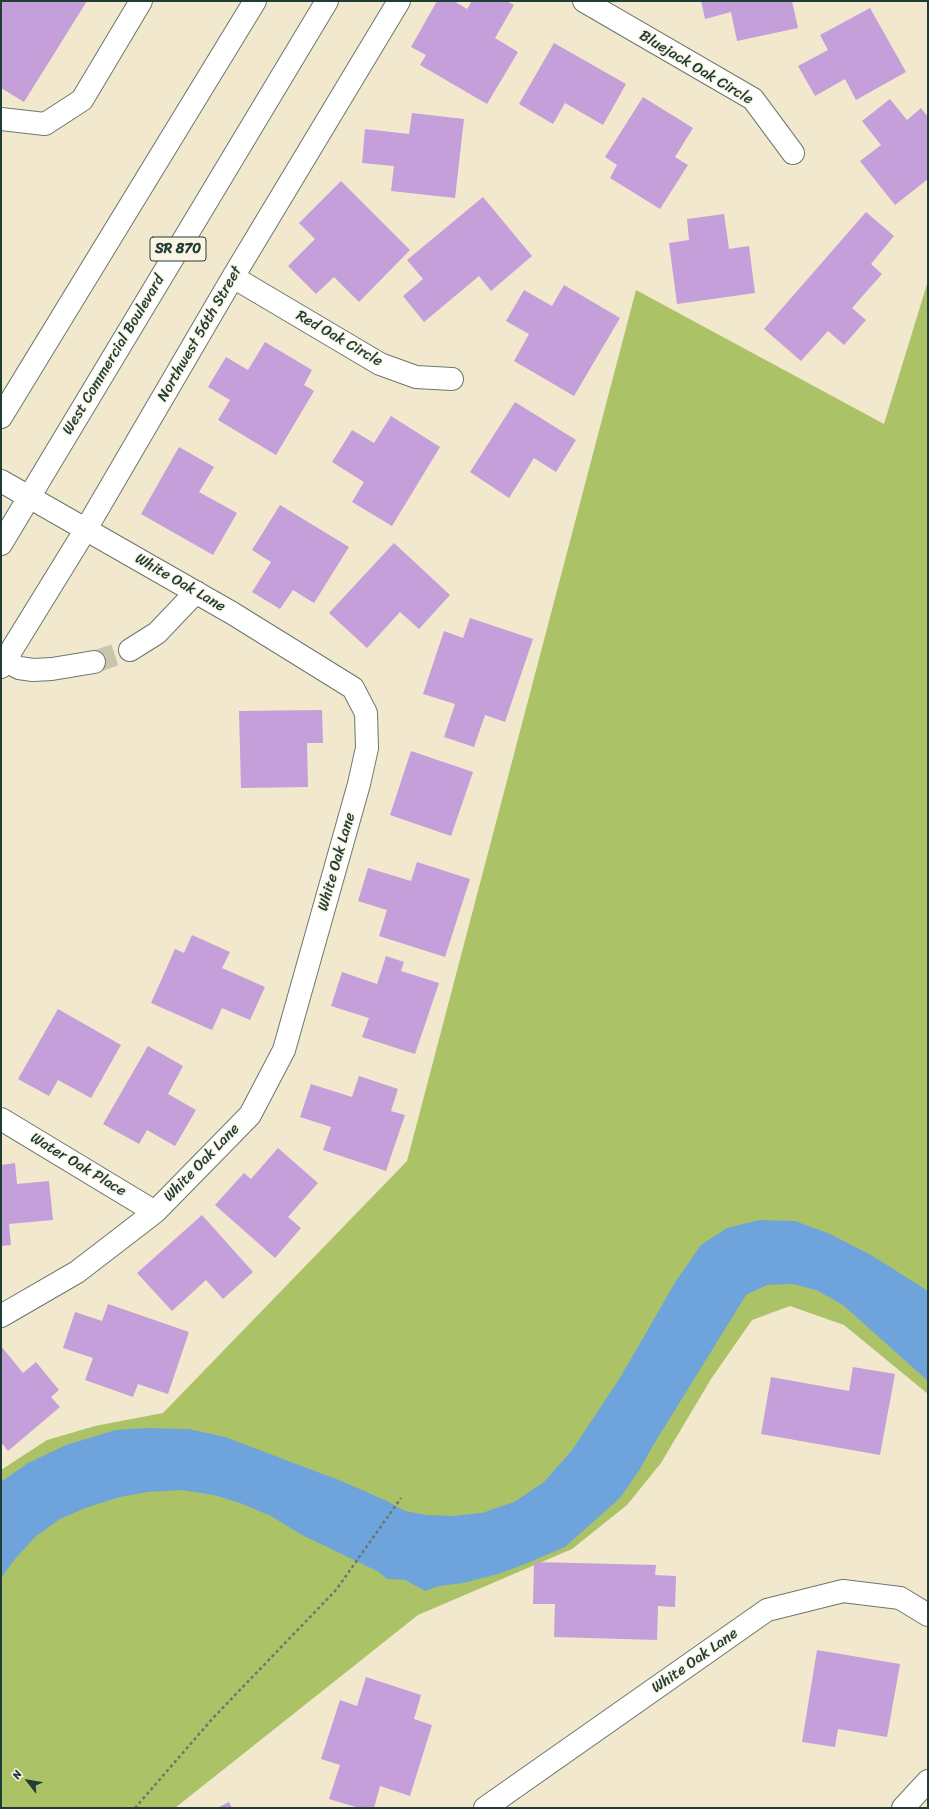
<!DOCTYPE html>
<style>
body{margin:0}
#map{position:relative;width:929px;height:1809px;overflow:hidden;background:#f2e8cd;font-family:Sriracha,sans-serif}
canvas{display:block}
.frame{position:absolute;inset:0;border:2px solid #1f3d34;pointer-events:none}
.north{position:absolute;left:8px;top:1761px;width:40px;height:40px;-webkit-text-stroke:3px #fcf5e5;paint-order:stroke;rotate:301deg;font-size:11px;font-weight:700;line-height:16px;text-align:center;color:#1f3d34}
.north::after{content:'';display:block;margin:auto;width:14px;height:18px;background:#1f3d34;clip-path:polygon(50% 0,100% 100%,50% 72%,0 100%)}
</style>
<div id="map">
<canvas width="929" height="1809"></canvas>
<div class="frame"></div>
<div class="north">N</div>
</div>
<script>
const ctx = document.querySelector('canvas').getContext('2d');
ctx.lineJoin = 'round';
function fill(path, color) { ctx.fillStyle = color; ctx.fill(path, 'evenodd'); }
const poly = rows => new Path2D(rows.map(r => 'M' + r).join(''));
function strokePath(path, color, width, dash) { ctx.strokeStyle = color; ctx.lineWidth = width; ctx.lineCap = dash ? 'butt' : 'round'; ctx.setLineDash(dash || []); ctx.stroke(path); }
function drawText(font, color, halo, rows, align = 'center') {
  ctx.font = font + ' Sriracha,sans-serif'; ctx.lineWidth = 3; ctx.setLineDash([]); ctx.textBaseline = 'middle'; ctx.strokeStyle = halo; ctx.fillStyle = color; for (const [text, x, y, turn = 0] of rows) {
    ctx.save(); ctx.translate(x, y); ctx.rotate((+turn || 0) * Math.PI / 180); ctx.textAlign = isNaN(turn) ? turn : align; if (halo) ctx.strokeText(text, 0, 0); ctx.fillText(text, 0, 0); ctx.restore();
  }
}
const green = poly([
 [928,281,928,1394,844,1325,790,1306,752,1320,711,1379,661,1463,627,1505,572,1549,418,1615,175,1808,1,1808,1,1470,47,1440,95,1426,163,1413,407,1161,636,290,884,424]
]);
const water = poly([
 [759,1220,795,1221,830,1234,871,1255,928,1291,928,1381,843,1305,816,1290,793,1284,767,1285,746,1295,654,1444,640,1469,620,1498,565,1547,525,1564,498,1574,463,1583,439,1586,425,1591,405,1580,387,1579,379,1572,302,1535,271,1516,240,1503,214,1495,181,1490,148,1492,120,1497,88,1507,60,1519,35,1537,15,1559,1,1578,1,1482,28,1463,66,1445,116,1430,146,1428,189,1429,225,1437,344,1482,387,1501,405,1511,427,1515,453,1516,482,1513,514,1502,544,1482,573,1449,621,1376,676,1281,701,1245,727,1228]
]);
const building = poly([
 [1,1,87,1,24,102,1,88],
 [437,1,454,1,467,9,472,1,507,1,514,5,495,38,518,52,487,104,420,65,426,55,411,47],
 [701,1,792,1,798,28,737,41,731,12,705,19],
 [870,8,906,72,856,100,845,79,815,96,798,66,828,50,820,35],
 [554,43,626,84,603,125,565,103,553,124,519,104],
 [643,97,693,128,675,157,688,165,660,209,610,178,617,165,605,157],
 [890,99,907,120,921,108,928,117,928,179,895,205,860,161,881,145,862,121],
 [412,113,464,119,455,198,391,191,394,166,362,163,365,129,409,134],
 [341,181,410,250,359,302,334,277,316,294,288,266,315,239,299,223],
 [483,197,532,256,491,291,479,276,424,322,403,296,423,279,407,260],
 [866,212,894,236,871,264,882,274,852,308,866,320,844,345,828,331,801,361,764,329],
 [724,214,729,249,749,246,755,293,677,304,669,243,689,240,687,219],
 [564,285,620,318,574,396,514,361,529,334,506,321,524,290,552,306],
 [265,342,312,370,304,385,314,391,276,455,218,420,230,400,208,387,226,357,248,370],
 [515,402,576,440,556,472,534,458,509,498,470,472],
 [391,416,440,447,392,526,352,502,364,482,332,462,352,430,374,443],
 [179,447,214,467,199,492,237,513,213,555,141,514],
 [280,505,349,547,314,603,293,590,280,609,252,592,271,562,252,550],
 [394,543,450,595,419,629,400,612,367,648,329,613],
 [470,618,533,639,505,722,485,715,474,747,444,737,455,704,423,694,444,631,463,638],
 [322,710,323,743,307,743,308,787,241,788,239,711],
 [411,751,473,772,451,836,390,815],
 [417,862,470,879,445,957,379,936,387,910,358,901,368,868,411,881],
 [192,935,230,952,222,968,265,987,250,1020,222,1008,212,1030,151,1003,175,949,184,953],
 [386,956,404,962,401,971,439,983,415,1054,362,1037,369,1018,331,1006,342,972,377,984],
 [58,1009,121,1045,91,1098,58,1080,49,1096,18,1079],
 [148,1046,183,1066,168,1094,196,1110,175,1146,147,1130,139,1144,103,1124],
 [359,1076,398,1089,391,1111,405,1115,386,1171,323,1150,331,1127,300,1117,311,1084,352,1097],
 [278,1148,318,1183,288,1217,301,1228,275,1258,215,1205,244,1173,251,1179],
 [15,1163,17,1184,49,1181,53,1220,9,1224,11,1245,1,1246,1,1165],
 [202,1215,253,1272,223,1299,206,1280,172,1311,137,1273],
 [108,1304,189,1332,168,1394,138,1384,133,1397,85,1380,93,1358,63,1348,75,1312,102,1321],
 [1,1346,23,1373,36,1362,59,1390,51,1397,60,1407,8,1451,1,1442],
 [853,1367,895,1374,880,1455,761,1434,771,1377,849,1391],
 [534,1562,656,1565,655,1575,676,1576,675,1607,658,1606,657,1640,554,1637,555,1604,533,1604],
 [817,1650,900,1664,887,1737,838,1729,835,1747,802,1742],
 [366,1677,421,1695,414,1719,432,1725,410,1796,380,1786,374,1808,359,1808,329,1799,340,1765,321,1759,340,1700,357,1706],
 [229,1802,232,1808,217,1808]
]);
const minorTunnel = poly([
 [94,662,130,650]
]);
const path = poly([
 [135,1808,213,1718,336,1590,401,1498]
]);
const minor = poly([
 [584,1,753,99,793,153],
 [1,119,45,124,82,100,141,1],
 [233,277,380,364,416,377,452,379],
 [1,481,232,613,353,688,366,713,367,748,359,784,284,1050,250,1115,155,1212,77,1272,1,1316],
 [130,650,157,633,196,592],
 [5,660,19,668,33,670,52,669,94,662],
 [1,667,86,529,233,277,399,1],
 [1,1119,155,1212],
 [485,1808,767,1610,843,1591,900,1598,928,1615],
 [903,1808,928,1781]
]);
const highway = poly([
 [1,417,255,1],
 [1,544,327,1]
]);
const shields = [
 [178,249,56]
];
const shieldNames = [
 ["SR 870",178,249]
];
const streetNames = [
 ["Bluejack Oak Circle",696,68,31],
 ["Northwest 56th Street",200,334,-60],
 ["Red Oak Circle",339,339,30],
 ["West Commercial Boulevard",114,355,-59],
 ["White Oak Lane",180,583,30],
 ["White Oak Lane",337,862,-74],
 ["White Oak Lane",202,1163,-46],
 ["Water Oak Place",78,1165,31],
 ["White Oak Lane",695,1661,-35]
];
fill(green, '#acc267');
fill(water, '#6ea4db');
fill(building, '#c49fd9');
strokePath(minorTunnel, '#c8c6ae', 22, [22, 11]);
strokePath(minor, '#69796a', 24);
strokePath(highway, '#69796a', 24);
strokePath(path, '#69796a', 2.5, [3, 3]);
strokePath(minor, '#fff', 22);
strokePath(highway, '#fff', 22);
for (const [x, y, w] of shields) { const box = new Path2D(); box.roundRect(x - w / 2, y - 12, w, 24, 3); ctx.fillStyle = '#fcf5e5'; ctx.fill(box); strokePath(box, '#1f3d34', 1); }
drawText('bold 14px', '#1f3d34', null, shieldNames);
drawText('15px', '#1f3d34', '#fcf5e5', streetNames);
</script>
